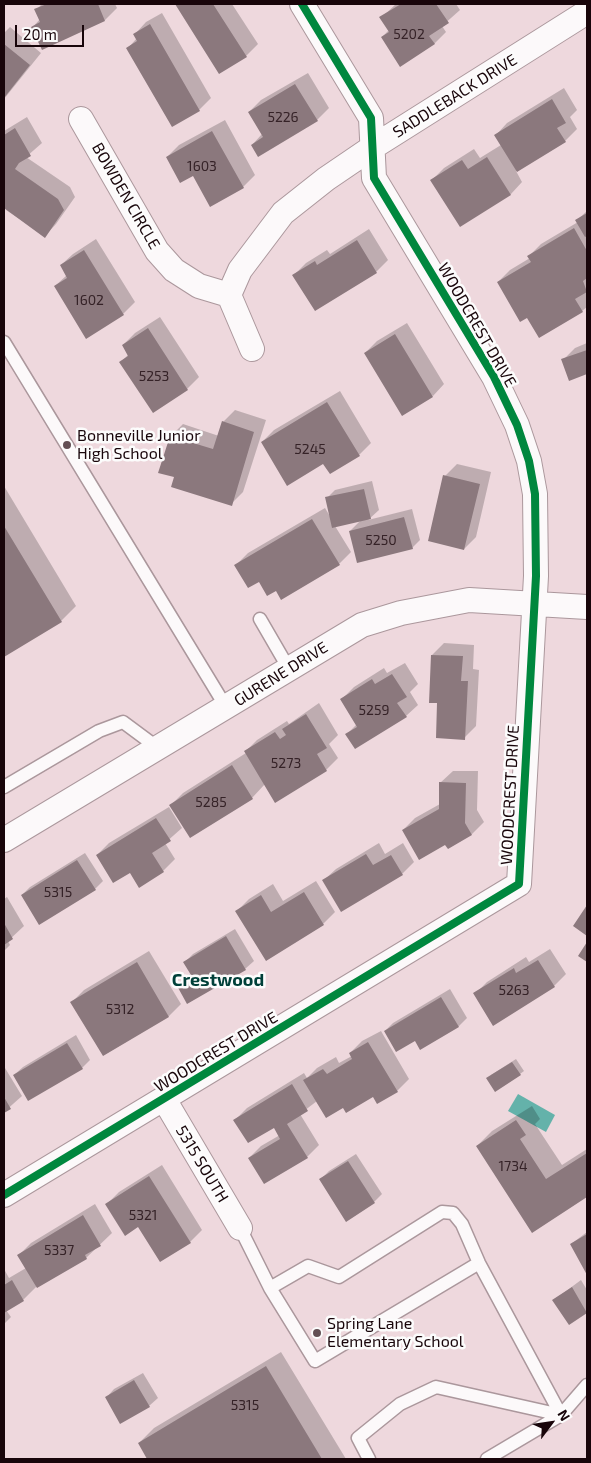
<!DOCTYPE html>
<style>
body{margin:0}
#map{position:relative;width:591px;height:1463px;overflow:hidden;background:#eed8dd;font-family:"Exo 2",sans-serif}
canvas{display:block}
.frame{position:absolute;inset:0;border:5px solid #18050a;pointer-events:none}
.north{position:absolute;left:526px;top:1398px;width:50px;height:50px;-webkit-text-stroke:4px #fcfcfc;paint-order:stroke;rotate:59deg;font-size:14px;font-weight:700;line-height:20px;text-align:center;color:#18050a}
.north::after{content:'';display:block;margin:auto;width:18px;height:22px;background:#18050a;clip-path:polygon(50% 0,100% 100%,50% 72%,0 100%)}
.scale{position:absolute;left:15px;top:25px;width:69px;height:22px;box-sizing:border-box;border:2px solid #18050a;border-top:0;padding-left:6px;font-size:15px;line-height:18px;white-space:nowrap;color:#18050a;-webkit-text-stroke:4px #fcfcfc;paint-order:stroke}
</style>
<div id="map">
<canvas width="591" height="1463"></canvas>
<div class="frame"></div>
<div class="north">N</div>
<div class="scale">20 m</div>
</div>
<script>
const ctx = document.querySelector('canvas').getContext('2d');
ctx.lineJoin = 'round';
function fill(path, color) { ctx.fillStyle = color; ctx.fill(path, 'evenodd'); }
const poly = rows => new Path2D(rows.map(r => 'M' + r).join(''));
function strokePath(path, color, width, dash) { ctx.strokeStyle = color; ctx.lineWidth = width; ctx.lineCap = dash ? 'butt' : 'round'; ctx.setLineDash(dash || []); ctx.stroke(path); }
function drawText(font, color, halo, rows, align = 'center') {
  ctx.font = font + ' "Exo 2",sans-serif'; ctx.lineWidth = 5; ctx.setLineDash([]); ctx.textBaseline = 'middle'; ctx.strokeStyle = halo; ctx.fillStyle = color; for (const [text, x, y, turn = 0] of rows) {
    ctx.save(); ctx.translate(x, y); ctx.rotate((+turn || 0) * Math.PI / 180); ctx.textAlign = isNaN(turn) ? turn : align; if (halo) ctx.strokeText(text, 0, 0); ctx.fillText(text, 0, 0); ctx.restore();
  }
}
const water = poly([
 [518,1094,555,1115,546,1132,508,1111]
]);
const shadow = poly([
 [42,4,115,4,117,8,105,20,43,48,33,27,40,19,36,10],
 [177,4,232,4,258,44,246,56,220,72],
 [396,4,456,4,460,10,442,26,446,32,434,44,382,37,389,30,381,18],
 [162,13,211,98,199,110,128,48,137,38,135,34,146,22],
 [10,27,41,53,4,99,4,33],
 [308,73,329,108,317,120,252,145,262,134,249,112,261,100],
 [564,88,577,110,570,117,577,129,565,141,516,171,522,182,511,194,460,225,432,180,444,168,474,149,480,158,501,145,496,135,507,123],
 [27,117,42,143,26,157,70,187,75,197,56,224,45,236,6,210,4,205,4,131],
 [225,120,255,175,243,187,167,157,179,145],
 [587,211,587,307,582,311,528,317,498,282,510,270,530,258,529,256,541,244,578,222,577,220],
 [369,229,388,260,376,272,294,275,306,263,327,250,330,254],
 [96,239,135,302,123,314,55,286,67,275,61,265,73,254],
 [160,317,199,377,187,389,121,362,129,354,123,345,135,333],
 [407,323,444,384,433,396,365,353,377,341],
 [587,343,587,373,569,379,563,360,575,348],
 [340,391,371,443,359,455,324,462,262,442,274,430],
 [235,410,266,420,243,492,231,504,176,477,160,472,171,436,183,424,219,436,223,422],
 [457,464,491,472,476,537,464,549,445,476],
 [372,481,379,510,368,520,412,509,420,540,412,548,350,531,361,520,335,526,351,552,339,564,276,589,236,565,248,553,325,508,331,518,327,498,335,490],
 [4,486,76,606,61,621,4,656],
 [444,643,474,645,473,669,479,670,476,726,464,738,438,702,432,655],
 [405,663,418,684,410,692,418,705,406,716,347,734,357,724,342,699,354,687,384,668,387,673],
 [319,703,338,735,329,744,338,758,326,770,265,784,252,798,171,805,183,793,246,753,245,752,257,740,287,721,289,724],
 [453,771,478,771,477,810,484,822,472,834,449,848,446,843,403,830,415,818,440,804,440,783],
 [169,807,182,828,165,843,175,859,163,871,130,871,97,855,109,843],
 [379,843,385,854,403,843,414,862,402,874,342,910,324,880,336,869],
 [85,853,103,881,95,889,22,895,30,887],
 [316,881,335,912,323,924,237,911,249,899,273,884,283,901],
 [7,897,24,926,8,941,10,945,4,951,4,899],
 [235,929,254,961,245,969,188,1003,177,984,191,973,185,962,193,954],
 [550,949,566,974,554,986,475,994,487,982,526,957,529,962],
 [149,951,181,1004,169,1016,104,1055,72,1002,84,990],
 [450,989,467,1018,459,1026,420,1048,415,1040,385,1031,393,1023],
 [381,1031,409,1079,397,1091,317,1101,300,1114,319,1145,307,1157,249,1158,261,1146,280,1135,274,1126,235,1120,247,1108,304,1073,307,1078,317,1068,336,1057,339,1063,352,1056,350,1053,362,1041],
 [76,1035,90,1060,82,1068,14,1075,23,1067],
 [516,1059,524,1071,520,1074,491,1075],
 [5,1068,22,1096,4,1112,4,1069],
 [532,1106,540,1119,535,1124,562,1165,587,1149,587,1195,532,1231,477,1146,492,1131],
 [356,1154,382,1194,374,1202,320,1180,329,1171],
 [162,1165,202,1230,190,1242,139,1226,107,1204,119,1192],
 [95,1204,112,1233,86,1258,37,1286,23,1300,6,1310,11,1317,4,1324,4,1269,9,1278,26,1268,19,1255,31,1243],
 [587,1232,587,1271,571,1244],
 [581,1280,587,1290,587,1312,569,1323,554,1300],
 [281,1352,346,1459,149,1459,139,1443,154,1428],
 [143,1373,158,1398,149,1406,121,1423,106,1398,114,1389]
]);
const building = poly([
 [47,4,98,4,105,21,42,50,31,27,40,22,34,9],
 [175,4,213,4,247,57,219,74],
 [401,4,436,4,449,23,429,36,435,44,400,67,381,37,389,32,379,17],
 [150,24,200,111,172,127,126,48,137,41,133,34],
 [4,44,30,65,4,98],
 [295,84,318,121,258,157,251,145,263,137,248,112],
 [552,99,566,123,557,128,566,142,517,172,494,135],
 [15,128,31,156,19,163,15,169,58,199,64,210,45,238,4,208,4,135],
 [212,131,244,188,210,207,193,176,180,183,166,157],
 [487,157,511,195,460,227,430,180,462,160,468,169],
 [587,213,587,236,585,237,575,220],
 [574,228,587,251,587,278,583,281,587,292,575,299,583,312,539,338,527,318,520,322,497,282,531,262,527,256],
 [357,240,377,273,315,311,292,275,315,261,317,265],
 [84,250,124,315,86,339,54,286,67,278,60,265],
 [148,328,188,390,153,413,119,362,128,356,122,345],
 [395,334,433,397,402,416,364,353],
 [587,350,587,374,569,381,561,359],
 [327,402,360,456,330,474,323,464,287,486,261,442],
 [222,421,254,432,232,506,171,487,174,477,158,473,170,436,213,449],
 [443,475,480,484,464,550,428,541],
 [364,489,371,519,332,528,325,497],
 [404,517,413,549,357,563,349,531],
 [312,519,340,565,281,600,276,591,267,596,259,582,248,588,234,565],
 [4,526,62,622,4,657],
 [431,655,463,656,461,681,468,681,465,740,436,738,437,703,429,703],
 [392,674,407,697,397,703,407,717,355,749,345,734,357,727,340,699,372,679,375,684],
 [306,714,327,748,317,754,327,771,275,803,244,751,275,732,280,739,286,735,282,729],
 [232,765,253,799,190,838,169,805],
 [439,782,466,783,465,823,472,835,448,849,445,845,419,860,402,830,439,809],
 [156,818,171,841,152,853,164,872,139,888,130,873,113,883,96,855],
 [366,854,373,865,391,855,403,875,341,912,322,880],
 [77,860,96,890,39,925,21,895],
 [304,892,324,925,266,961,235,911,261,895,271,912],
 [587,905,587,936,573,926],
 [4,923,13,939,4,945],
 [226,936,246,970,187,1004,176,984,191,975,183,962],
 [587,942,587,962,578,956],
 [538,960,555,987,493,1026,473,993,514,968,516,973],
 [137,962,169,1017,103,1056,70,1002],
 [441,997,459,1027,420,1050,415,1041,396,1052,384,1031],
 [368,1042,398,1092,377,1104,373,1097,346,1113,343,1108,326,1118,303,1080,323,1069,327,1074,352,1059,349,1053],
 [67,1043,83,1069,28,1101,13,1075],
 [512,1062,521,1075,495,1092,486,1078],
 [292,1084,308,1111,287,1124,308,1158,264,1184,248,1158,280,1139,274,1128,248,1143,233,1120],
 [4,1097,11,1109,4,1113],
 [516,1120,526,1135,520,1139,546,1179,587,1153,587,1197,532,1233,476,1146],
 [348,1161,375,1203,346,1222,319,1179],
 [149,1176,191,1243,160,1262,138,1227,125,1236,105,1204],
 [83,1215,101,1246,85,1255,87,1259,37,1288,17,1255],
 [587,1234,587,1275,570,1244],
 [12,1280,24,1301,4,1313,4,1285],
 [572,1287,587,1313,569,1325,552,1300],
 [266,1366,322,1459,147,1459,138,1443],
 [134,1380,150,1407,120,1424,105,1397]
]);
const lane = poly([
 [4,342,226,707],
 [260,619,289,669],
 [4,787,99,731,123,722,158,748],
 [240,1228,270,1288,315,1361,479,1263],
 [270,1288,308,1266,339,1277,442,1212,453,1213,462,1224,479,1263,561,1415],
 [369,1459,358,1438,400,1404,436,1387,561,1415],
 [487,1459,561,1415,587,1385]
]);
const street = poly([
 [81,119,157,251,174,270,199,286,229,295],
 [252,349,229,295,240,270,283,213,326,179,373,147,587,12],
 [4,840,362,625,401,613,469,600,587,607],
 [164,1099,240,1228],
 [4,1195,519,884,536,576,535,494,529,461,517,425,494,377,374,178,371,118,302,4]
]);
const cycleway = poly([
 [4,1195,519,884,536,576,535,494,529,461,517,425,494,377,374,178,371,118,302,4]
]);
const markers = [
 [67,445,5,"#634f54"],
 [317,1333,5,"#634f54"]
];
const numberNames = [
 ["5202",409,34],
 ["5226",283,117],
 ["1603",202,166],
 ["1602",89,300],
 ["5253",154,376],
 ["5245",310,449],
 ["5250",381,540],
 ["5259",374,710],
 ["5273",286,763],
 ["5285",211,802],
 ["5315",58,892],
 ["5263",514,990],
 ["5312",120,1009],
 ["1734",513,1166],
 ["5321",143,1215],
 ["5337",59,1250],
 ["5315",245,1405]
];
const streetNames = [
 ["SADDLEBACK DRIVE",455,96,-32],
 ["BOWDEN CIRCLE",126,196,60],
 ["WOODCREST DRIVE",477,325,60],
 ["GURENE DRIVE",281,674,-32],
 ["WOODCREST DRIVE",510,795,-87],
 ["WOODCREST DRIVE",216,1052,-31],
 ["5315 SOUTH",202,1164,59]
];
const poiNames = [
 ["Bonneville Junior",77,436],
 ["High School",77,454],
 ["Spring Lane",327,1324],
 ["Elementary School",327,1342]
];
const neighbourhoodNames = [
 ["Crestwood",218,980]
];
fill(water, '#64b2aa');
fill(shadow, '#0003');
fill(building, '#8b787d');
strokePath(lane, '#ab979c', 15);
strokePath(street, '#ab979c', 26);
strokePath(lane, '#fcf9fa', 12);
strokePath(street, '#fcf9fa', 24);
strokePath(cycleway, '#00873e', 8);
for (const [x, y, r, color] of markers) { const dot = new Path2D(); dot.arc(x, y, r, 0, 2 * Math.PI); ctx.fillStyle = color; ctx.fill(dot); strokePath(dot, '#fcfcfc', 2); }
drawText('14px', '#352227', null, numberNames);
drawText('16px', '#18050a', '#fcfcfc', streetNames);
drawText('16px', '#18050a', '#fcfcfc', poiNames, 'left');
drawText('bold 18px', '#004039', '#fcfcfc', neighbourhoodNames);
</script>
